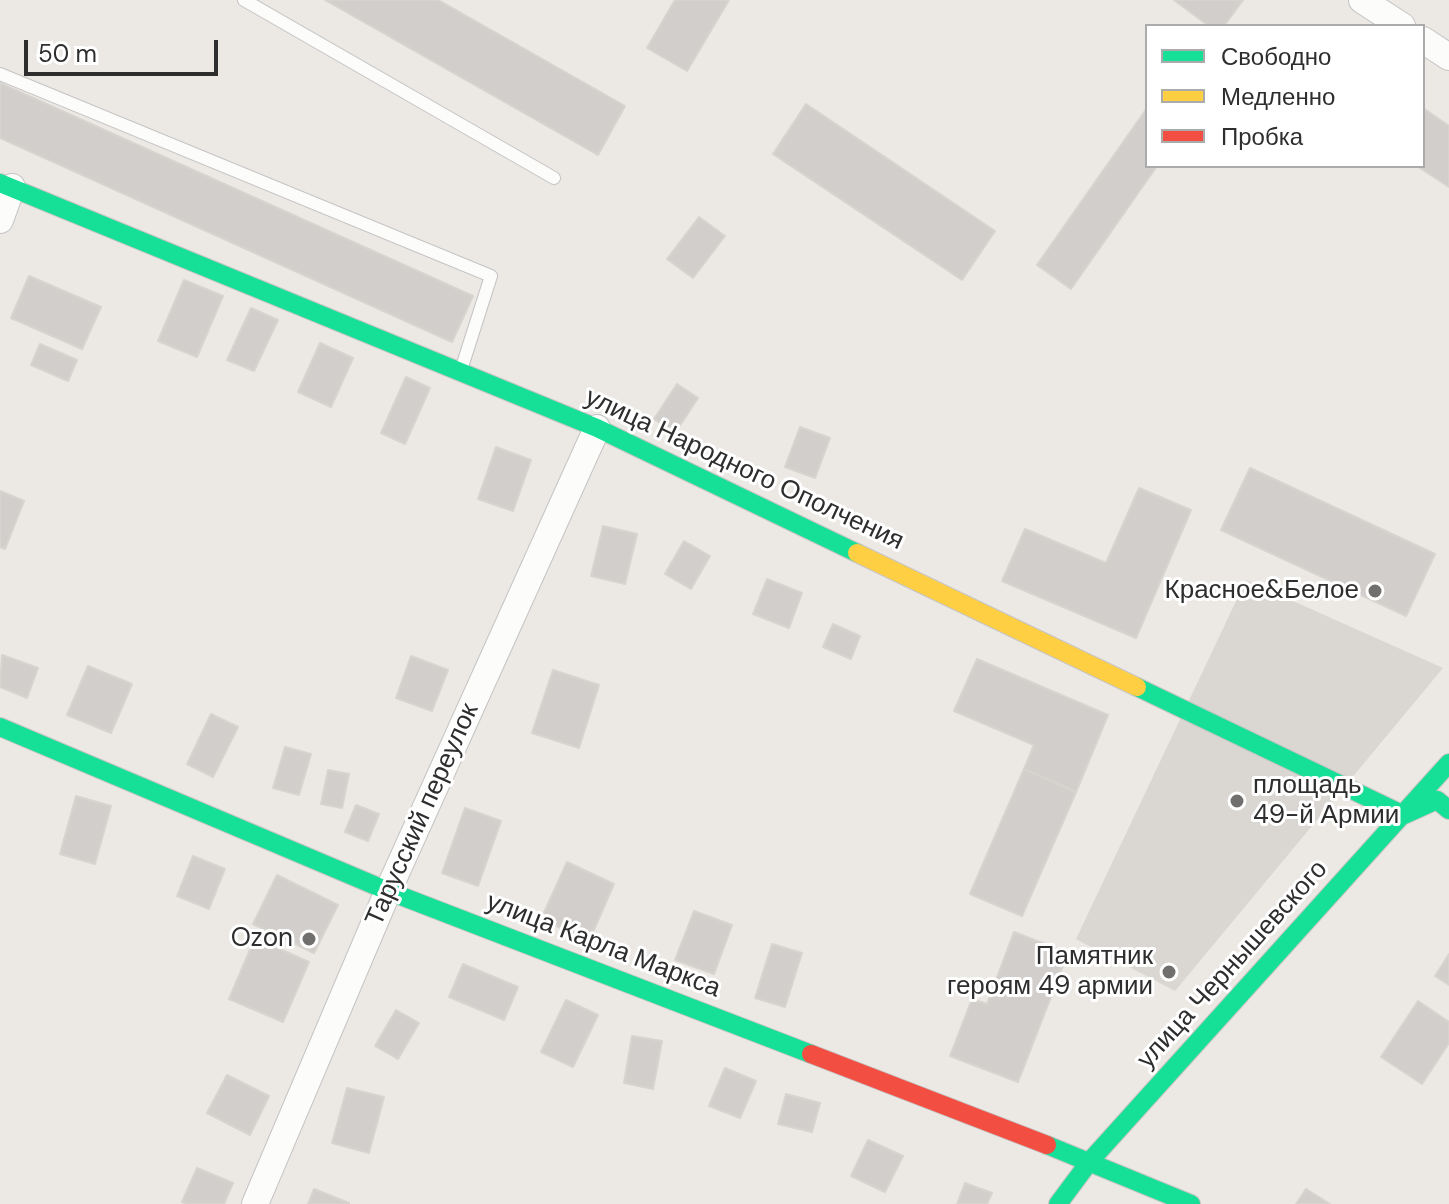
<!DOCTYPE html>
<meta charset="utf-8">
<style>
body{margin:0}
#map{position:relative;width:1449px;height:1204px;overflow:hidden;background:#ece8e4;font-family:"DM Sans",sans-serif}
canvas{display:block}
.legend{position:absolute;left:1145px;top:24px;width:280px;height:144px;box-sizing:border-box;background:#fff;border:2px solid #ababab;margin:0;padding:10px 14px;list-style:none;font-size:24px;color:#2e2e2e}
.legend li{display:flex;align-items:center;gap:16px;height:40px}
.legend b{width:40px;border:2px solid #ababab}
.scale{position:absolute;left:24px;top:40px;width:194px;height:36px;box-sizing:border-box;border:4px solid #2e2e2e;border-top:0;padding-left:10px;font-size:24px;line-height:28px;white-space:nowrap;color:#2e2e2e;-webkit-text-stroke:6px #fff;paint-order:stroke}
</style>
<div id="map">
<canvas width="1449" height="1204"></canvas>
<ul class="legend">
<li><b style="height:10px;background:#16e098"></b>Свободно</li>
<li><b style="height:10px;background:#ffcf43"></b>Медленно</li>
<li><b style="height:10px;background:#f24e42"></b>Пробка</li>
</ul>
<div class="scale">50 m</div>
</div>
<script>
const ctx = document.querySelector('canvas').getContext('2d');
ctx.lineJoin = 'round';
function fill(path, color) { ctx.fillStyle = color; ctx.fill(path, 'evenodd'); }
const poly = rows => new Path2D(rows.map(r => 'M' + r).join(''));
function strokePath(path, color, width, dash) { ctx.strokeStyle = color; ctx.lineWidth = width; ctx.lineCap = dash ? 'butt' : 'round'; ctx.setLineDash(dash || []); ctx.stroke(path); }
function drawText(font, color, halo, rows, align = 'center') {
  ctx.font = font + ' "DM Sans",sans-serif'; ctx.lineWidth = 6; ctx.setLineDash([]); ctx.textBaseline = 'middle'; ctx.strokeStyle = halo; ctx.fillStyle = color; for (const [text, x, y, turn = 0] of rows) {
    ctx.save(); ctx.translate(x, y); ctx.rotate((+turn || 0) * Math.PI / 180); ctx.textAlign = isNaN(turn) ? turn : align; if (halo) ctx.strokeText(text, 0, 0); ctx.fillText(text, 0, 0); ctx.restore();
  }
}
const plaza = poly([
 [1246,580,1443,668,1175,991,1076,939]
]);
const building = poly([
 [325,0,438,0,625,106,598,155,325,0],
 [675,0,729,0,687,71,647,48,675,0],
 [1174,0,1243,0,1224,26,1209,26,1174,0],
 [0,83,473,296,452,342,0,138,0,83],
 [806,104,995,231,962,280,773,154,806,104],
 [1147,108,1147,166,1157,166,1071,289,1037,265,1147,108],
 [1423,108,1449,126,1449,187,1417,166,1423,166,1423,108],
 [699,217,725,236,693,278,667,259,699,217],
 [29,276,101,307,82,349,11,318,29,276],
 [184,280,223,296,197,357,158,341,184,280],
 [251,308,278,320,254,371,227,360,251,308],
 [320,343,353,358,331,407,298,392,320,343],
 [40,344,77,360,68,381,31,365,40,344],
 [406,377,430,388,405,444,381,433,406,377],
 [677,384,698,398,675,433,654,419,677,384],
 [800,427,830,438,815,478,785,467,800,427],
 [496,447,531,460,513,511,478,499,496,447],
 [1250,468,1435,554,1406,616,1221,530,1250,468],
 [1139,488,1191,510,1136,638,1002,581,1025,529,1106,563,1139,488],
 [0,491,24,501,5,549,0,547,0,491],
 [603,526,637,534,625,584,591,576,603,526],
 [684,541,710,556,691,589,665,574,684,541],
 [767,579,802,593,789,628,753,614,767,579],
 [833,624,860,636,851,659,823,647,833,624],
 [2,655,38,668,27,698,0,687,2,655],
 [411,656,448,670,432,711,396,698,411,656],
 [977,659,1108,715,1076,792,1024,769,1034,745,954,711,977,659],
 [88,666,132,684,111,733,67,715,88,666],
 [553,670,599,685,579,748,532,733,553,670],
 [211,714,238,727,213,777,187,764,211,714],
 [285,747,311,754,299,795,273,788,285,747],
 [1024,769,1076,792,1022,916,970,894,1024,769],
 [328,770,349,774,342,808,321,804,328,770],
 [76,796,111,806,95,864,60,854,76,796],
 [356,805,379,814,368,841,345,832,356,805],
 [465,808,501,821,478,886,442,873,465,808],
 [193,856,225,869,209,909,177,896,193,856],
 [567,862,614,884,589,941,541,919,567,862],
 [277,875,338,905,314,953,253,924,277,875],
 [694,911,732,925,714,974,675,960,694,911],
 [1014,932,1068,953,1018,1082,950,1056,972,999,987,1004,1014,932],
 [255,938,309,962,283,1022,229,999,255,938],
 [772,944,802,953,785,1007,755,998,772,944],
 [1449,954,1449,985,1435,976,1449,954],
 [463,964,518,987,504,1020,449,997,463,964],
 [566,1000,598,1015,573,1067,541,1052,566,1000],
 [1418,1001,1449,1022,1449,1043,1422,1084,1381,1057,1418,1001],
 [396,1010,419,1023,398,1059,375,1046,396,1010],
 [632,1036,662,1041,653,1089,624,1083,632,1036],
 [725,1068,756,1081,740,1118,709,1106,725,1068],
 [227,1075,269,1096,250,1135,207,1113,227,1075],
 [347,1088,384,1097,369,1153,332,1143,347,1088],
 [786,1094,820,1103,812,1132,778,1124,786,1094],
 [868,1140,903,1156,885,1192,851,1176,868,1140],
 [197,1168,233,1183,224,1204,188,1204,182,1202,197,1168],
 [965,1183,992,1193,987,1204,957,1204,965,1183],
 [314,1189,349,1203,349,1204,308,1204,314,1189],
 [1306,1189,1330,1204,1296,1204,1306,1189]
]);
const lane = poly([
 [244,0,554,178],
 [0,74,491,276,461,370]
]);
const street = poly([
 [1362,0,1402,26],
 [1423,40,1449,57],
 [0,220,12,187],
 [255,1204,388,891,597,428]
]);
const fast = poly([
 [0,183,597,428,857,553],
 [1137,687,1404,815,1437,800,1449,810],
 [0,727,388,891,811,1054],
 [1047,1145,1191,1204],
 [1058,1204,1090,1161,1449,763]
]);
const slow = poly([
 [857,553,1137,687]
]);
const jam = poly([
 [811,1054,1047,1145]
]);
const markers = [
 [1375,591,8,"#706f6e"],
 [1237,801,8,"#706f6e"],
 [309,939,8,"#706f6e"],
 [1169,972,8,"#706f6e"]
];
const streetNames = [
 ["улица Народного Ополчения",744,470,25],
 ["Тарусский переулок",423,815,-66],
 ["улица Карла Маркса",603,946,21],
 ["улица Чернышевского",1233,965,-48]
];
const poiNames = [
 ["Красное&Белое",1359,591],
 ["площадь",1253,786,"left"],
 ["49-й Армии",1253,816,"left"],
 ["Ozon",293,939],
 ["Памятник",1153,957],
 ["героям 49 армии",1153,987]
];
fill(plaza, '#dad6d2');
fill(building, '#d1cecb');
strokePath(building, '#d7d4d0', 2);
strokePath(lane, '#c5c4c5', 14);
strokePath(street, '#c5c4c5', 28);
strokePath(fast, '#c5c4c5', 20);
strokePath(slow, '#c5c4c5', 20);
strokePath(jam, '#c5c4c5', 20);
strokePath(lane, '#fcfcfb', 12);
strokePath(street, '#fcfcfb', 26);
strokePath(fast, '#16e098', 18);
strokePath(slow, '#ffcf43', 18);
strokePath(jam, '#f24e42', 18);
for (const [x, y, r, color] of markers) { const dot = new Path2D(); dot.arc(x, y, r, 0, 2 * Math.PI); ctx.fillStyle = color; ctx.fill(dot); strokePath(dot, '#fff', 3); }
drawText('26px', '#2e2e2e', '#fff', streetNames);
drawText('26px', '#2e2e2e', '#fff', poiNames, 'right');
</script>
